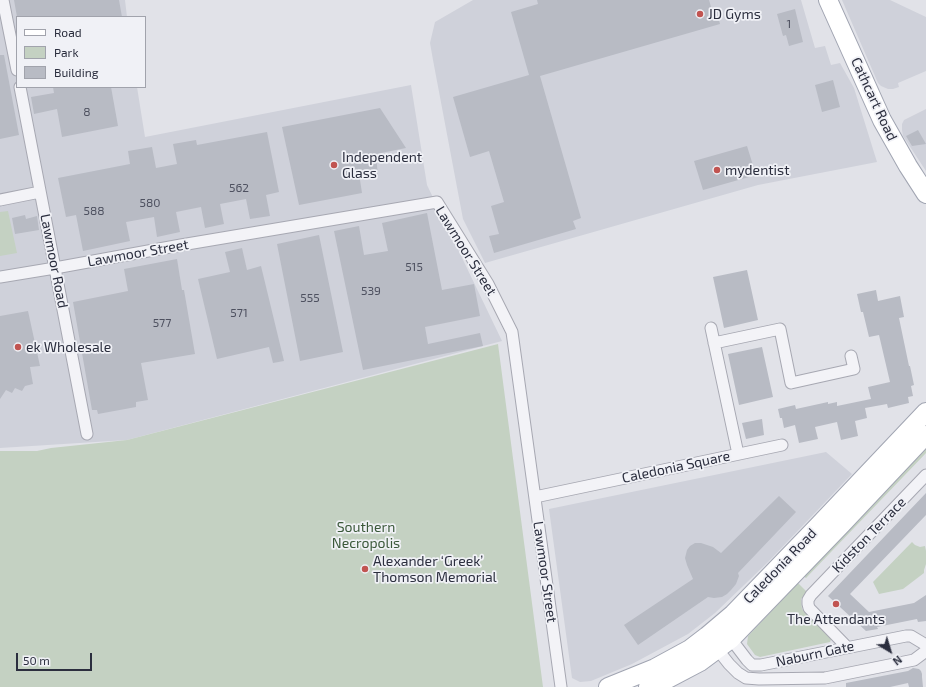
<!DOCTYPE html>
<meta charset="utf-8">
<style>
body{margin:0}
#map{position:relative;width:926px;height:687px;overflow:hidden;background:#e1e2e8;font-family:"Exo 2",sans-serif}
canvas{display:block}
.legend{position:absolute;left:16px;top:16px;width:130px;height:72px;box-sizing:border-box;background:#f0f1f6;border:1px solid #a1a3ac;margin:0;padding:5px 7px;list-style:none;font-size:12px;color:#2b2e3e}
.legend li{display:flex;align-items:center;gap:8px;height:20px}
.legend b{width:20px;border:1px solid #a1a3ac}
.north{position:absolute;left:870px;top:631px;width:40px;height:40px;-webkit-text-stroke:3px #f0f1f6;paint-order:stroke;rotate:142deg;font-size:11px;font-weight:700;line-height:16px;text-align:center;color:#2b2e3e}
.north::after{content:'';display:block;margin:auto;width:14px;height:18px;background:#2b2e3e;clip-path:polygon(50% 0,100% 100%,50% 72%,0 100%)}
.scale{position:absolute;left:16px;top:653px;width:76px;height:18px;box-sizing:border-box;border:2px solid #2b2e3e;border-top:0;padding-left:5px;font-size:12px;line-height:14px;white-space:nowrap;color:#2b2e3e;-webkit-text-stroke:3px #f0f1f6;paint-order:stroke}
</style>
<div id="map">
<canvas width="926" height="687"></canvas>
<ul class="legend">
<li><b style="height:5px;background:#fff"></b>Road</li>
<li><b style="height:11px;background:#c4d1c2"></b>Park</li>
<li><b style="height:11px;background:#b8bbc4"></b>Building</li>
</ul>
<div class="north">N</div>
<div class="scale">50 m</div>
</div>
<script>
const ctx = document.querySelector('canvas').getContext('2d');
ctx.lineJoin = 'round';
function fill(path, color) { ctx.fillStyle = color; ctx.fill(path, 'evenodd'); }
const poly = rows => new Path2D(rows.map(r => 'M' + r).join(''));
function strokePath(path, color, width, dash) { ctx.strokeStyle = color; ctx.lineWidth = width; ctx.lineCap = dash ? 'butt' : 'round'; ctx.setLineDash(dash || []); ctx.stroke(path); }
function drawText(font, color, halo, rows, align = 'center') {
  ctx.font = font + ' "Exo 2",sans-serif'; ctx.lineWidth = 3.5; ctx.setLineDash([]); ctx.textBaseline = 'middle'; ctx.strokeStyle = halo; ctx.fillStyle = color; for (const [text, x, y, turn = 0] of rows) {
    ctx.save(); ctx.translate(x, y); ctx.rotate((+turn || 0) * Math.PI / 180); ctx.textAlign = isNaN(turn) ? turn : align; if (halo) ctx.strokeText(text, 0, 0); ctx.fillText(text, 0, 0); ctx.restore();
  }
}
const built = poly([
 [0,0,125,0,127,17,17,17,17,87,137,87,145,137,411,85,427,185,502,341,127,440,0,448],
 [473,0,801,0,815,48,825,46,831,65,840,63,854,88,877,162,758,185,485,263,463,219,433,60,430,43,435,22],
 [842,0,890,0,926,17,926,71,898,83,899,87,893,89,888,89,881,86,878,83],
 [926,109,926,171,903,136,902,130,902,124,904,120],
 [826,452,852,474,768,562,715,613,688,634,632,664,591,681,580,682,572,678,549,509]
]);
const green = poly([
 [8,211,17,253,0,256,0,212],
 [498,344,543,687,0,687,0,451,37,451,51,448,127,440],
 [926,447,926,453,806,578,802,575],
 [912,542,915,545,920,547,925,546,926,551,926,564,924,570,924,573,903,589,879,594,873,582],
 [798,583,807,592,801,599,802,609,832,637,830,642,760,657,755,655,747,644,748,636]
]);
const building = poly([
 [14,0,119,0,122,17,17,17],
 [537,0,709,0,714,17,718,17,720,24,540,76,581,218,573,221,576,229,494,253,489,236,499,234,491,206,504,202,489,151,470,157,453,97,529,75,511,12,538,4],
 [795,9,803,42,789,46,786,35,783,36,777,14],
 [0,55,4,55,19,135,0,139],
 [833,80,840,107,822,112,815,85],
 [53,87,111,87,118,126,62,137,57,109,34,114,31,97,54,93],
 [380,108,406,148,376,154,378,177,360,180,362,193,299,205,282,127],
 [918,130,926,144,912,146,906,136],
 [267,132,279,192,266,195,270,216,250,219,246,199,220,204,224,224,205,228,201,207,176,212,180,232,157,237,154,217,126,222,130,241,83,251,76,215,66,217,58,178,130,164,128,151,152,147,156,168,177,164,173,144,196,140,197,145],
 [747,146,756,175,703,190,694,161],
 [427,213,442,290,474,284,480,316,425,327,428,344,480,333,483,346,363,370,334,231,359,226,364,255,388,251,382,223],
 [25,215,26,219,37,216,39,230,15,234,12,218],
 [319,235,343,352,300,361,277,244],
 [242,248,247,270,261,266,284,361,273,363,269,347,217,359,198,279,230,272,225,252],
 [177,259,182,290,184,290,195,354,141,363,148,400,136,402,136,407,98,414,97,410,92,410,73,302,128,291,124,269],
 [747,270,758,320,724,328,713,277],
 [876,290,878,301,900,296,904,317,899,318,909,366,910,366,914,385,911,386,913,396,908,397,909,403,888,408,887,404,865,408,867,418,855,421,858,436,841,440,837,422,815,427,818,439,799,443,795,425,784,428,782,418,780,418,778,409,795,405,796,409,828,402,828,404,837,402,837,406,871,399,868,387,890,382,879,335,869,337,863,312,861,312,857,294],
 [28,311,40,366,30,367,33,384,25,386,22,391,15,388,12,393,6,390,0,399,0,316],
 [762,347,773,397,739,405,728,354],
 [762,419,764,435,746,439,742,423],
 [926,493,926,515,850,594,869,612,914,603,926,595,926,621,918,622,917,619,877,627,878,629,866,631,828,596],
 [779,496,796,512,738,573,739,576,736,584,731,590,727,594,722,597,714,598,708,597,638,645,624,625,693,579,687,565,685,558,687,550,690,546,695,543,701,543,713,547,721,553],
 [913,668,919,669,921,671,922,674,922,677,923,687,909,687,908,683,890,687,846,687,846,683,908,671]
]);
const minor = poly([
 [3,0,17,70],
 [20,87,87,434],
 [0,200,40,192],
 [0,277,55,268,181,245,437,202,488,284,512,332,561,687],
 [711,328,738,454],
 [714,343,780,329,791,383,854,369,851,356],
 [535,497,782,445],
 [728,635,747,660,752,665,761,665,906,636,911,636,926,645],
 [714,645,729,664,738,673,746,678,759,679,825,678,914,660,926,651],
 [847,647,809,608,808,604,808,600,811,595,926,475]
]);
const primary = poly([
 [828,0,882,120,908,166,926,194],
 [608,687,655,668,690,649,707,636,733,614,818,526,926,412],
 [648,687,662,682,700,662,731,639,842,524,926,435]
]);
const markers = [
 [700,14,4,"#c15451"],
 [334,165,4,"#c15451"],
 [717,170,4,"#c15451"],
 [18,347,4,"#c15451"],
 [365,569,4,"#c15451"],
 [836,604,4,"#c15451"]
];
const numberNames = [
 ["1",789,24],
 ["8",87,112],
 ["562",239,188],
 ["580",150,203],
 ["588",94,211],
 ["515",414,267],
 ["539",371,291],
 ["555",310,298],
 ["571",239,313],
 ["577",162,323]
];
const poiNames = [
 ["JD Gyms",708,14],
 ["Independent",342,157],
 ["Glass",342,173],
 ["mydentist",725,170],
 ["ek Wholesale",26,347],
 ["Alexander ‘Greek’",373,561],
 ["Thomson Memorial",373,577],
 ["The Attendants",836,619,"center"]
];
const streetNames = [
 ["Cathcart Road",874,99,65],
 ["Lawmoor Street",466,251,58],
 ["Lawmoor Street",138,253,-10],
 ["Lawmoor Road",54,261,79],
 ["Caledonia Square",676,467,-12],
 ["Kidston Terrace",869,535,-46],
 ["Caledonia Road",780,566,-46],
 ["Lawmoor Street",545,572,82],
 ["Naburn Gate",815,654,-12]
];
const parkNames = [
 ["Southern",366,527],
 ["Necropolis",366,543]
];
fill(built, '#cfd1da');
fill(green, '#c4d1c2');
fill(building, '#b8bbc4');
strokePath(minor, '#a7a8b2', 13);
strokePath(primary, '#a1a5b2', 20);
strokePath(minor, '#f3f3f7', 11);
strokePath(primary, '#fff', 18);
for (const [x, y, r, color] of markers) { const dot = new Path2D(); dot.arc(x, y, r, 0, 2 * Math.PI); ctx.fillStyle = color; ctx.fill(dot); strokePath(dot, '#f0f1f6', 1.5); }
drawText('12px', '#4e5160', null, numberNames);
drawText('14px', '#2b2e3e', '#f0f1f6', poiNames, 'left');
drawText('14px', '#2b2e3e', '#f0f1f6', streetNames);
drawText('14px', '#3a5839', '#f0f1f6', parkNames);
</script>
